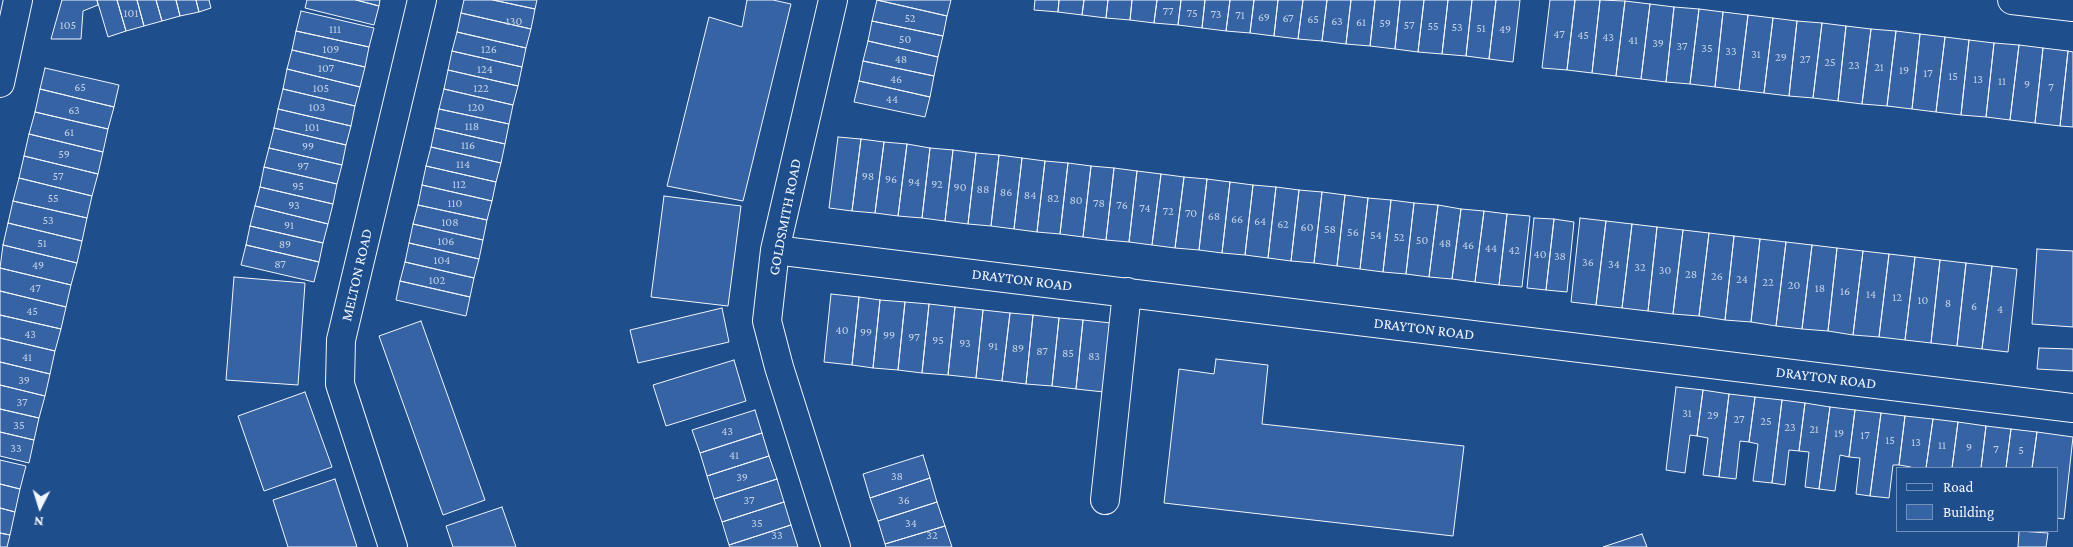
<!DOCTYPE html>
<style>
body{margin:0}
#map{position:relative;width:2073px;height:547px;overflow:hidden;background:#1f4e8c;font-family:"Crimson Pro",serif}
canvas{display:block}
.legend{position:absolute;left:1896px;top:467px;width:162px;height:65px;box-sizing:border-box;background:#1f4e8c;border:1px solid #7391ba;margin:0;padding:6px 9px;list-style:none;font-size:15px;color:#f2f6ff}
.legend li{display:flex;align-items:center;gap:10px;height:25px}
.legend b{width:25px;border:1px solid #7391ba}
.north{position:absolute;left:15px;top:482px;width:50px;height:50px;-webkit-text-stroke:4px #1f4e8c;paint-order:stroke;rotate:185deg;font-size:14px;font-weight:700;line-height:20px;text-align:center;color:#f2f6ff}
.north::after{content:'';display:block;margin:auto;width:18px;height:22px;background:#f2f6ff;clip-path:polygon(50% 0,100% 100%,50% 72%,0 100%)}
</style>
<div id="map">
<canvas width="2073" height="547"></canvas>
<ul class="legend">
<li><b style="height:6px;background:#1f4e8c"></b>Road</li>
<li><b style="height:14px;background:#3563a3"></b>Building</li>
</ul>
<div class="north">N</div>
</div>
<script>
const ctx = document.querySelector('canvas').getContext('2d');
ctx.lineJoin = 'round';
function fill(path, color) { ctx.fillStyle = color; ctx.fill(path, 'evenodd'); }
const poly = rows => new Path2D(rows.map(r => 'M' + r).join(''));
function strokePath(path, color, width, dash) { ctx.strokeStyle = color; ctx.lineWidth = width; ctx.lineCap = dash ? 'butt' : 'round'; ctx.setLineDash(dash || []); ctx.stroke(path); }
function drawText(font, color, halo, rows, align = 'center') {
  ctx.font = font + ' "Crimson Pro",serif'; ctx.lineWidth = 4; ctx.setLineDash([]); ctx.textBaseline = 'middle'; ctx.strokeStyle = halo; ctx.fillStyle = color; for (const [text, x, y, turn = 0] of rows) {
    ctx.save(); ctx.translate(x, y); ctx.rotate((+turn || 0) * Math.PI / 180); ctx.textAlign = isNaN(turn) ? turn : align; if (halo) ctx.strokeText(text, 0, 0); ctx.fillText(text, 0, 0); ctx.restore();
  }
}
const building = poly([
 [62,0,97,0,98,5,83,11,81,39,51,39,62,0],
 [97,0,117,0,126,31,108,37,97,0],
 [117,0,137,0,144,26,126,31,117,0],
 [137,0,156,0,162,21,144,26,137,0],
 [156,0,176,0,180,16,162,21,156,0],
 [176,0,196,0,199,12,180,16,176,0],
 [196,0,209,0,211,8,199,12,196,0],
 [307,0,356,0,379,6,374,25,305,8,307,0],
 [356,0,380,0,379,6,356,0],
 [464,0,493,0,535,9,531,29,461,13,464,0],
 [493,0,537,0,535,9,493,0],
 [747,0,773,0,791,4,743,201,667,186,709,17,742,27,747,0],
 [877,0,951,0,947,16,877,0],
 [877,0,947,16,943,36,872,21,877,0],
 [1035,0,1059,0,1058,12,1034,10,1035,0],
 [1059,0,1084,0,1082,15,1058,12,1059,0],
 [1084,0,1108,0,1106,18,1082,15,1084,0],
 [1108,0,1132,0,1130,20,1106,18,1108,0],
 [1132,0,1157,0,1154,23,1130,20,1132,0],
 [1157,0,1181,0,1178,25,1154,23,1157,0],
 [1181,0,1205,0,1202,28,1178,25,1181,0],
 [1205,0,1230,0,1226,31,1202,28,1205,0],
 [1230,0,1254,0,1250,33,1226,31,1230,0],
 [1254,0,1278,0,1274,36,1250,33,1254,0],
 [1278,0,1303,0,1298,39,1274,36,1278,0],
 [1303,0,1327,0,1322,41,1298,39,1303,0],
 [1327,0,1351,0,1346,44,1322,41,1327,0],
 [1351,0,1375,0,1370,46,1346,44,1351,0],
 [1375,0,1400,0,1395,49,1370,46,1375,0],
 [1400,0,1424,0,1418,52,1395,49,1400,0],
 [1424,0,1448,0,1442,54,1418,52,1424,0],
 [1448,0,1472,0,1466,56,1442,54,1448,0],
 [1472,0,1496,0,1489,59,1466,56,1472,0],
 [1496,0,1520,0,1513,62,1489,59,1496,0],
 [1550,0,1575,0,1567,70,1542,68,1550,0],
 [1575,0,1600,0,1592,73,1567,70,1575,0],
 [1600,0,1625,1,1616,76,1592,73,1600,0],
 [1625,1,1650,4,1641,79,1616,76,1625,1],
 [1650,4,1674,7,1666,82,1641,79,1650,4],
 [1674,7,1699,9,1690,84,1666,82,1674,7],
 [1699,9,1723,12,1715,87,1690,84,1699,9],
 [301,11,374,28,369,47,296,31,301,11],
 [1723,12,1748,15,1739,90,1715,87,1723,12],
 [461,13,531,29,526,48,457,32,461,13],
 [1748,15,1773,18,1764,93,1739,90,1748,15],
 [1773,18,1797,21,1789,96,1764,93,1773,18],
 [872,21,943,36,938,57,868,41,872,21],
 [1797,21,1822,23,1813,98,1789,96,1797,21],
 [1822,23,1846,26,1838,101,1813,98,1822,23],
 [1846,26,1871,29,1862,104,1838,101,1846,26],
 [1871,29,1896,31,1887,106,1862,104,1871,29],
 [296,31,369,47,365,67,292,50,296,31],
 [1896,31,1920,34,1912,109,1887,106,1896,31],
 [457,32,526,48,522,67,452,51,457,32],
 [1920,34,1945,37,1936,112,1912,109,1920,34],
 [1945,37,1969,40,1961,115,1936,112,1945,37],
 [1969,40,1994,43,1986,117,1961,115,1969,40],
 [868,41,938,57,934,76,863,61,868,41],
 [1994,43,2019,45,2010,120,1986,117,1994,43],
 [2019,45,2043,48,2035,123,2010,120,2019,45],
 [2043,48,2068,51,2060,126,2035,123,2043,48],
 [292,50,365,67,360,87,287,69,292,50],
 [452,51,522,67,518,86,448,70,452,51],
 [2068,51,2073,52,2073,127,2060,126,2068,51],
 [863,61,934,76,930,97,859,81,863,61],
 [45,68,119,85,114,107,40,89,45,68],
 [287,69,360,87,355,106,283,89,287,69],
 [448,70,518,86,513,105,444,89,448,70],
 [859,81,930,97,925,117,854,102,859,81],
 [40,89,114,107,108,129,35,112,40,89],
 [283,89,355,106,351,126,278,109,283,89],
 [444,89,513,105,509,124,439,109,444,89],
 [278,109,351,126,346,145,274,128,278,109],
 [439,109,509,124,505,144,435,128,439,109],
 [35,112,108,129,103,152,29,134,35,112],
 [274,128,346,145,342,165,269,148,274,128],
 [435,128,505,144,501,163,431,147,435,128],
 [29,134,103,152,98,174,24,156,29,134],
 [838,137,861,139,852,211,829,208,838,137],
 [861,139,884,142,875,213,852,211,861,139],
 [884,142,907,144,898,216,875,213,884,142],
 [907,144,930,148,922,218,898,216,907,144],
 [431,147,501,163,496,182,426,166,431,147],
 [269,148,342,165,337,184,264,167,269,148],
 [930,148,953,150,945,221,922,218,930,148],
 [953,150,976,153,968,224,945,221,953,150],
 [976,153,999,155,991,226,968,224,976,153],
 [999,155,1022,158,1014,229,991,226,999,155],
 [24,156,98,174,92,196,19,178,24,156],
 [1022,158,1045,161,1037,232,1014,229,1022,158],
 [1045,161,1068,163,1060,234,1037,232,1045,161],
 [1068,163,1091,166,1083,237,1060,234,1068,163],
 [426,166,496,182,492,201,422,185,426,166],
 [1091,166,1114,168,1106,240,1083,237,1091,166],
 [264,167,337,184,333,204,260,187,264,167],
 [1114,168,1137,171,1129,242,1106,240,1114,168],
 [1137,171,1161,174,1152,245,1129,242,1137,171],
 [1161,174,1184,177,1175,248,1152,245,1161,174],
 [1184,177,1207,179,1199,250,1175,248,1184,177],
 [19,178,92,196,87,218,13,201,19,178],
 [1207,179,1230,182,1222,253,1199,250,1207,179],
 [1230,182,1253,185,1245,255,1222,253,1230,182],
 [422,185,492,201,487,220,418,205,422,185],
 [1253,185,1276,187,1268,258,1245,255,1253,185],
 [260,187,333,204,328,224,255,206,260,187],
 [1276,187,1299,190,1291,261,1268,258,1276,187],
 [1299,190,1322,192,1314,263,1291,261,1299,190],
 [1322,192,1345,195,1337,266,1314,263,1322,192],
 [1345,195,1368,198,1360,269,1337,266,1345,195],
 [664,196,741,206,728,306,651,297,664,196],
 [1368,198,1391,200,1383,272,1360,269,1368,198],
 [1391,200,1414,203,1406,274,1383,272,1391,200],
 [13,201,87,218,82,241,8,223,13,201],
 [1414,203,1438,205,1429,277,1406,274,1414,203],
 [418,205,487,220,483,240,413,224,418,205],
 [1438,205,1461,209,1452,279,1429,277,1438,205],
 [255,206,328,224,323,243,250,226,255,206],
 [1461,209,1484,211,1475,282,1452,279,1461,209],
 [1484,211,1507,214,1499,285,1475,282,1484,211],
 [1507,214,1530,216,1522,287,1499,285,1507,214],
 [1534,218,1554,219,1546,290,1527,288,1534,218],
 [1580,218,1606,221,1596,305,1571,302,1580,218],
 [1554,219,1574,222,1567,292,1546,290,1554,219],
 [1606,221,1632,224,1622,308,1596,305,1606,221],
 [8,223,82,241,77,263,3,245,8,223],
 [413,224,483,240,479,259,409,243,413,224],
 [1632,224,1657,227,1648,311,1622,308,1632,224],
 [250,226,323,243,319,262,246,245,250,226],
 [1657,227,1683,230,1673,314,1648,311,1657,227],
 [1683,230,1709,233,1699,316,1673,314,1683,230],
 [1709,233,1734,236,1725,320,1699,316,1709,233],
 [1734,236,1760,239,1751,322,1725,320,1734,236],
 [1760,239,1786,242,1776,326,1751,322,1760,239],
 [1786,242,1812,245,1802,329,1776,326,1786,242],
 [409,243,479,259,474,278,405,262,409,243],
 [3,245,77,263,71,285,0,268,3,245],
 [246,245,319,262,314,282,241,265,246,245],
 [1812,245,1837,248,1828,331,1802,329,1812,245],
 [1837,248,1863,251,1853,335,1828,331,1837,248],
 [2037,249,2073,251,2073,327,2032,324,2037,249],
 [1863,251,1889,254,1879,337,1853,335,1863,251],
 [1889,254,1915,257,1905,340,1879,337,1889,254],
 [1915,257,1940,260,1931,343,1905,340,1915,257],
 [1940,260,1966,263,1957,346,1931,343,1940,260],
 [405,262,474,278,470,297,400,281,405,262],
 [1966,263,1992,266,1982,349,1957,346,1966,263],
 [1992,266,2017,269,2008,352,1982,349,1992,266],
 [0,268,71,285,66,307,0,291,0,268],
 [234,277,305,283,298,385,226,380,234,277],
 [400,281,470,297,466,316,396,300,400,281],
 [0,291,66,307,61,329,0,315,0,291],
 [831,294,859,297,852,365,824,362,831,294],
 [859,297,880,300,873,368,852,365,859,297],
 [880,300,905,302,898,370,873,368,880,300],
 [905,302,929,304,922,373,898,370,905,302],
 [929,304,955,307,948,375,922,373,929,304],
 [955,307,983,310,976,378,948,375,955,307],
 [722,308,729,342,638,363,630,330,722,308],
 [983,310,1010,313,1002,381,976,378,983,310],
 [1010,313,1033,315,1026,384,1002,381,1010,313],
 [0,315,61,329,55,351,0,338,0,315],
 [1033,315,1059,318,1052,386,1026,384,1033,315],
 [1059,318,1083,320,1076,389,1052,386,1059,318],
 [1083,320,1111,323,1104,392,1076,389,1083,320],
 [421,321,485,500,443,515,379,336,421,321],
 [0,338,55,351,50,374,0,362,0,338],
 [2039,348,2073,349,2073,371,2037,369,2039,348],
 [1216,359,1268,365,1262,424,1464,446,1453,536,1164,503,1179,369,1214,374,1216,359],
 [734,360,746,401,666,426,653,385,734,360],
 [0,362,50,374,45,396,0,385,0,362],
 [0,385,45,396,39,418,0,409,0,385],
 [1676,387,1703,390,1697,436,1690,435,1685,473,1666,470,1676,387],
 [1703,390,1729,394,1719,477,1703,475,1708,438,1697,436,1703,390],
 [305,392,332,467,264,491,238,416,305,392],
 [1729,394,1755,397,1749,442,1740,441,1736,479,1719,477,1729,394],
 [1755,397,1782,400,1772,483,1753,481,1758,444,1749,442,1755,397],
 [1782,400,1805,403,1799,451,1789,450,1785,485,1772,483,1782,400],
 [1805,403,1830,407,1819,489,1805,487,1809,452,1799,451,1805,403],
 [1830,407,1855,410,1849,457,1840,455,1835,491,1819,489,1830,407],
 [0,409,39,418,34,440,0,432,0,409],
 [755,410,762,433,700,453,692,430,755,410],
 [1855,410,1881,413,1870,496,1856,494,1860,458,1849,457,1855,410],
 [1881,413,1905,416,1899,465,1893,465,1889,498,1870,496,1881,413],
 [1905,416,1933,419,1926,468,1910,468,1911,467,1899,465,1905,416],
 [1933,419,1958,422,1952,468,1926,468,1933,419],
 [1958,422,1986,426,1981,468,1952,468,1958,422],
 [1986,426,2011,429,2006,468,1981,468,1986,426],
 [2011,429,2037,432,2032,468,2006,468,2011,429],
 [0,432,34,440,29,463,0,456,0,432],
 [2037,432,2073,437,2064,519,2057,518,2057,468,2032,468,2037,432],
 [762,433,769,456,707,476,700,453,762,433],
 [923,455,930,478,870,498,863,474,923,455],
 [769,456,777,479,714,499,707,476,769,456],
 [0,460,26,466,20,489,0,484,0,460],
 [930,478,937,502,878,521,870,498,930,478],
 [335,479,357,547,288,547,273,500,335,479],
 [777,479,784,502,722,522,714,499,777,479],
 [0,484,20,489,15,512,0,508,0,484],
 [784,502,791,525,729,545,722,522,784,502],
 [937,502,945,526,885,544,878,521,937,502],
 [502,507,516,547,453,547,446,526,502,507],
 [0,508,15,512,10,535,0,533,0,508],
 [791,525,798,547,730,547,729,545,791,525],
 [945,526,952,547,886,547,885,544,945,526],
 [2019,531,2048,533,2046,547,2018,547,2019,531],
 [0,533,10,535,7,547,0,547,0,533],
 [1642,534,1647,547,1603,547,1642,534]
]);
const minor = poly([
 [833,0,775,250,767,321,779,367,836,547],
 [0,83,18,0],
 [775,250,2073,408],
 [1105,500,1127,292],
 [393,547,340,384,341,340,422,0]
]);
const major = poly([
 [2012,0,2073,7]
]);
const numberNames = [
 ["77",1168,11],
 ["101",131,13],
 ["75",1192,13],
 ["73",1216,14],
 ["71",1240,15],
 ["69",1264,17],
 ["52",910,18],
 ["67",1288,18],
 ["65",1313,19],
 ["130",514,21],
 ["63",1337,21],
 ["61",1361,22],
 ["59",1385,23],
 ["105",68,25],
 ["57",1409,25],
 ["55",1433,26],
 ["53",1457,27],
 ["51",1481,28],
 ["111",335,29],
 ["49",1505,29],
 ["47",1559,34],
 ["45",1583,35],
 ["43",1608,37],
 ["50",905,39],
 ["41",1633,40],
 ["39",1658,43],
 ["37",1682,46],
 ["35",1707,48],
 ["109",331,49],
 ["126",489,49],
 ["33",1731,51],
 ["31",1756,54],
 ["29",1781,57],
 ["48",901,59],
 ["27",1805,59],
 ["25",1830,62],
 ["23",1854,65],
 ["21",1879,67],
 ["107",326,68],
 ["124",485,69],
 ["19",1904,70],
 ["17",1928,73],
 ["15",1953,76],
 ["46",896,79],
 ["13",1978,79],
 ["11",2002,81],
 ["9",2027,84],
 ["65",80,87],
 ["7",2051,87],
 ["105",321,88],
 ["122",481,88],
 ["44",892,99],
 ["103",317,107],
 ["120",476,107],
 ["63",74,110],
 ["118",472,126],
 ["101",312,127],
 ["61",69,132],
 ["116",468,145],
 ["99",308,146],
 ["59",64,154],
 ["114",463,164],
 ["97",303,166],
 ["57",58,176],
 ["98",868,176],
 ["96",891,179],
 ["94",914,182],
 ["112",459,184],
 ["92",937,184],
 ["95",298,186],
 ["90",960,187],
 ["88",983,189],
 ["86",1006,192],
 ["84",1030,195],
 ["55",53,198],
 ["82",1053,198],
 ["80",1076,200],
 ["110",455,203],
 ["78",1099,203],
 ["93",294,205],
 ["76",1122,205],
 ["74",1145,208],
 ["72",1168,211],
 ["70",1191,213],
 ["68",1214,216],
 ["66",1237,219],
 ["53",48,220],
 ["64",1260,221],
 ["108",450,222],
 ["62",1283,224],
 ["91",289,225],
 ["60",1307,227],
 ["58",1330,229],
 ["56",1353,232],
 ["54",1376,235],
 ["52",1399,237],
 ["50",1422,240],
 ["106",446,241],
 ["51",42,243],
 ["48",1445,243],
 ["89",285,244],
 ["46",1468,245],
 ["44",1491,248],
 ["42",1514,250],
 ["40",1540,254],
 ["38",1560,256],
 ["104",442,260],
 ["36",1588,262],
 ["87",280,264],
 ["34",1614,264],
 ["49",38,265],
 ["32",1640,267],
 ["30",1665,270],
 ["28",1691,274],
 ["26",1717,276],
 ["24",1742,279],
 ["102",437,280],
 ["22",1768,282],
 ["20",1794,285],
 ["47",35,288],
 ["18",1820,288],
 ["16",1845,291],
 ["14",1871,294],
 ["12",1897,297],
 ["10",1923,300],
 ["8",1948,303],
 ["6",1974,306],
 ["4",2000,309],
 ["45",32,311],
 ["40",842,330],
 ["99",866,332],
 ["43",30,334],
 ["99",889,335],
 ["97",914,337],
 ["95",938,340],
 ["93",965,343],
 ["91",993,346],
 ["89",1018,348],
 ["87",1042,351],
 ["85",1068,353],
 ["83",1094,356],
 ["41",27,357],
 ["39",24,380],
 ["37",22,402],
 ["31",1687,413],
 ["29",1713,415],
 ["27",1739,419],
 ["25",1766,421],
 ["35",19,425],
 ["23",1790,427],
 ["21",1814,429],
 ["43",727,431],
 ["19",1839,433],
 ["17",1865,435],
 ["15",1890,440],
 ["13",1916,442],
 ["11",1942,445],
 ["9",1969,447],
 ["33",16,448],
 ["7",1996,449],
 ["5",2021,450],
 ["41",734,455],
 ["38",897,476],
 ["39",742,477],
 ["37",749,500],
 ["36",904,500],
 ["35",757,523],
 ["34",911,523],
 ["33",777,535],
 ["32",932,535]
];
const streetNames = [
 ["GOLDSMITH ROAD",785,217,-79],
 ["MELTON ROAD",357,275,-77],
 ["DRAYTON ROAD",1022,280,7],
 ["DRAYTON ROAD",1424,329,7],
 ["DRAYTON ROAD",1826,378,7]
];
fill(building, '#3563a3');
strokePath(building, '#f2f6ff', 1);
strokePath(minor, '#f2f6ff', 30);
strokePath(major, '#f2f6ff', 30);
strokePath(minor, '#1f4e8c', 28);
strokePath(major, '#1f4e8c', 28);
drawText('12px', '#c3d1e8', null, numberNames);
drawText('15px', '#f2f6ff', '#1f4e8c', streetNames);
</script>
